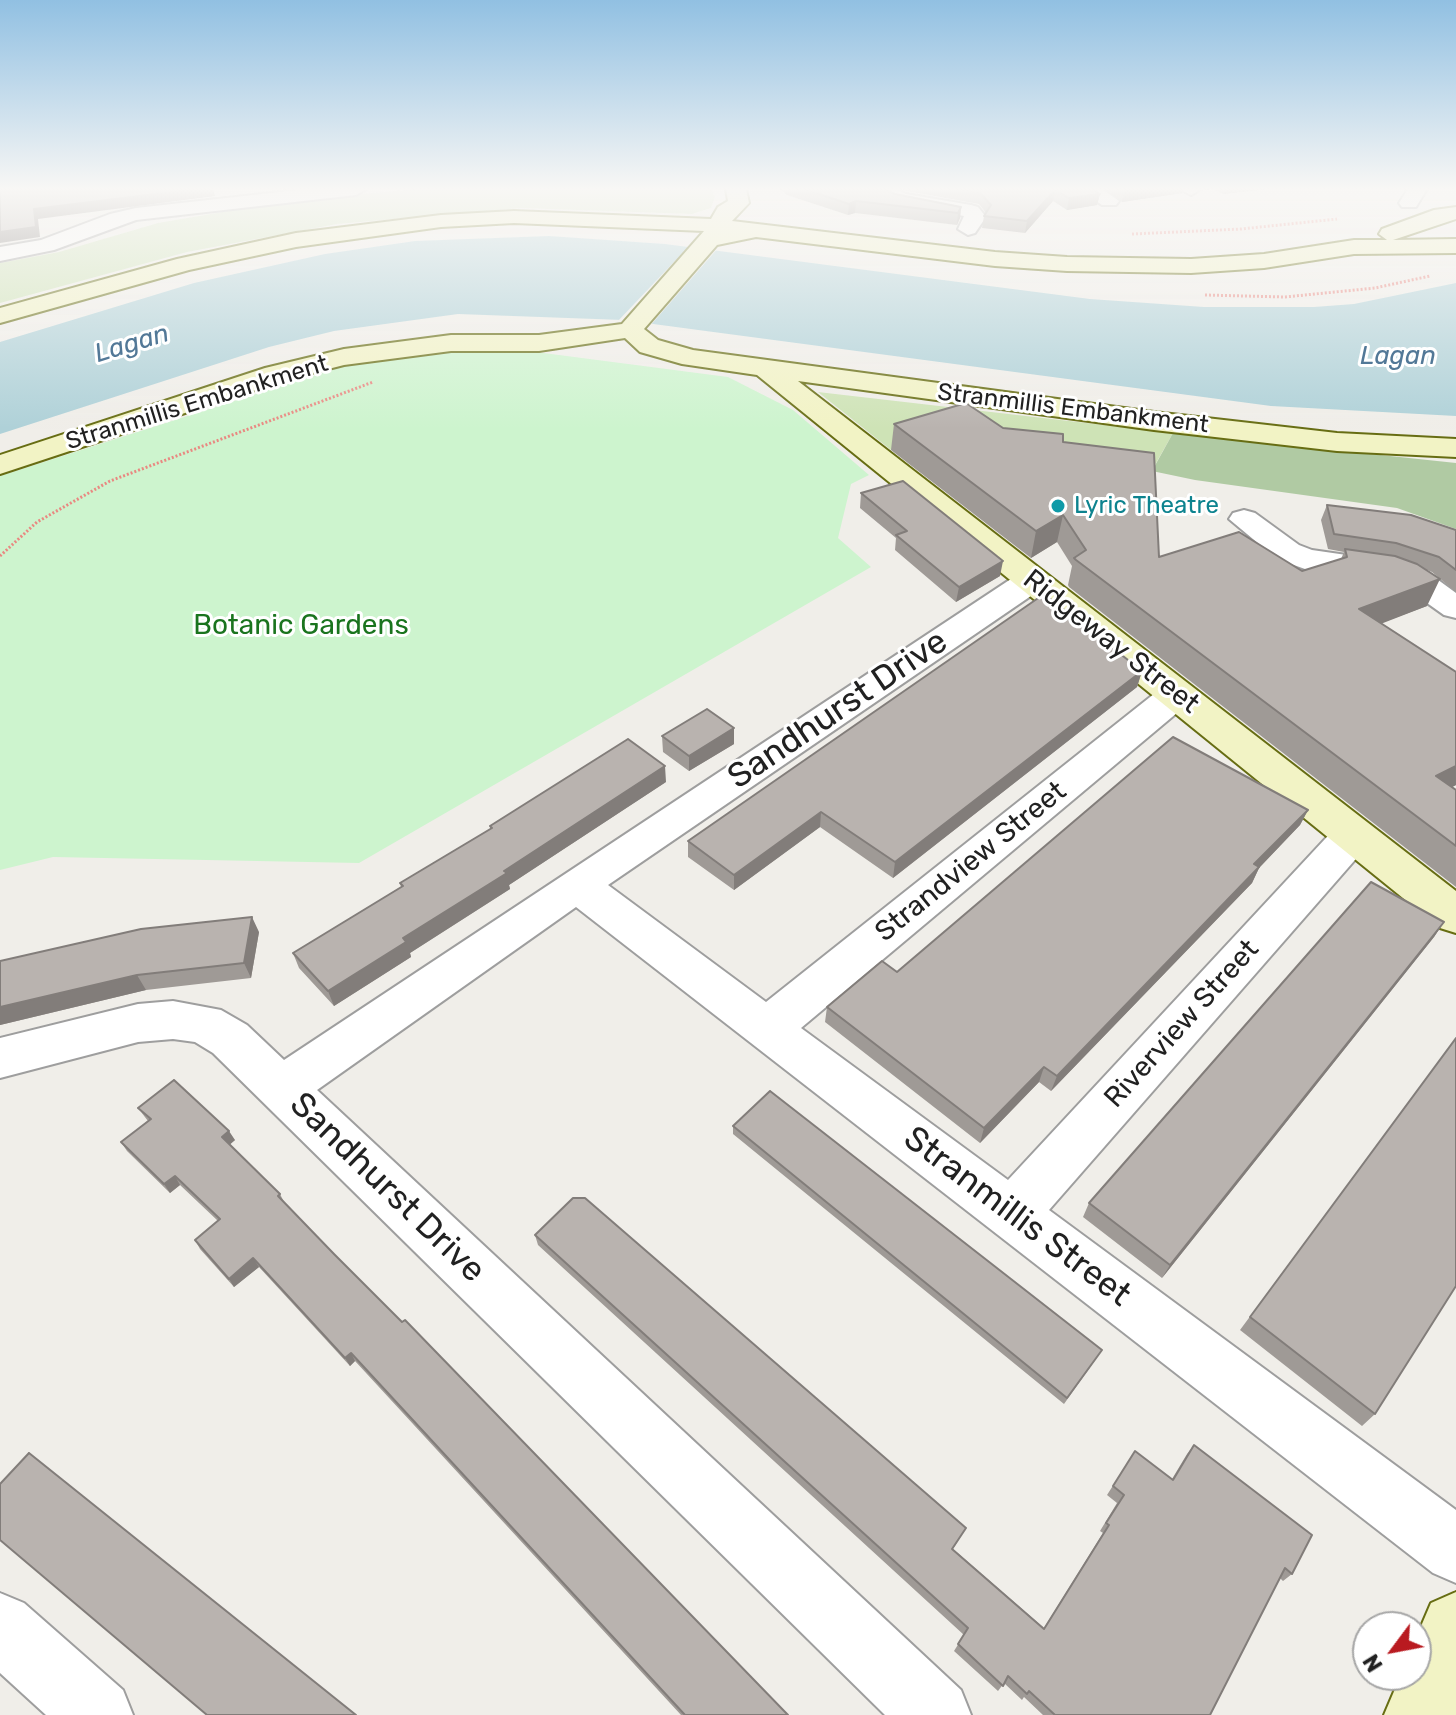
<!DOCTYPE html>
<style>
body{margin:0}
#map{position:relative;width:1456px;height:1715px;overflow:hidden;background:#f0eee9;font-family:Rubik,sans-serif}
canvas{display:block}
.north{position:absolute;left:1352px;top:1611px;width:80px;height:80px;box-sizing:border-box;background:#fff;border:2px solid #a6a6a6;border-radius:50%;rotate:238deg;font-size:22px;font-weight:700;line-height:32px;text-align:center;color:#212121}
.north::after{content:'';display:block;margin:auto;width:28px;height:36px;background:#b91a20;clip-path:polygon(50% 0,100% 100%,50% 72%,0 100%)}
</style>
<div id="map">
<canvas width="1456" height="1715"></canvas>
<div class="north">N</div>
</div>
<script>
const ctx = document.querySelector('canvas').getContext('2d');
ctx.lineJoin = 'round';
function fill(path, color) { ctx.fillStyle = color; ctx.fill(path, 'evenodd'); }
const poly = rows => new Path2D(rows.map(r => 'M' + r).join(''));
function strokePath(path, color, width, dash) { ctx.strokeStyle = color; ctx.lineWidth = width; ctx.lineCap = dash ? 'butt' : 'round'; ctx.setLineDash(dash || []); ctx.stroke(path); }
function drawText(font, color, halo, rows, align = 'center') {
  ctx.font = font + ' Rubik,sans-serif'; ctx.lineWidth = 6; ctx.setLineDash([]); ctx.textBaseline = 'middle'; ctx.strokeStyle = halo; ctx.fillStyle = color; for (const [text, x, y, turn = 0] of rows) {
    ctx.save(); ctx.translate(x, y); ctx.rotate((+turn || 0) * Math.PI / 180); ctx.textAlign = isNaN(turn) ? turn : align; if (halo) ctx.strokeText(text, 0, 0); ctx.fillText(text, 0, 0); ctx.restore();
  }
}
const grass = poly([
 [417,189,711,189,715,197,711,208,692,214,521,208,337,224,187,252,0,303,0,263,59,252,158,223,293,200],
 [818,392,1173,433,1147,479,962,429,891,450]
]);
const forest = poly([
 [1173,433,1456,463,1456,529,1397,508,1195,480,1152,471]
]);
const park = poly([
 [463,351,536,352,728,377,793,410,869,475,851,484,838,538,871,567,359,863,53,857,0,870,0,476,350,364]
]);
const water = poly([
 [549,236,665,244,1090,299,1204,307,1314,307,1354,304,1456,283,1456,416,1271,406,623,320,458,314,334,331,269,347,0,434,0,342,194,283,325,254,415,241]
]);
const pier = poly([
 [691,244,719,247,649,327,617,322]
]);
const path = poly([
 [1132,234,1241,229,1337,219],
 [1205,295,1285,297,1375,288,1430,276],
 [0,556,37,522,110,481,373,382]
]);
const street = poly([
 [307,189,366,189,356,195,136,220,54,250,0,261,0,247,41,240,110,214,136,208,307,189],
 [871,189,896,189,906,194,971,205,978,207,986,217,975,233,968,235,958,229,964,216,894,203,871,189],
 [1079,189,1102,189,1119,201,1116,205,1102,205,1079,189],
 [1180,189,1201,189,1191,195,1180,189],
 [1408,189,1427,189,1416,207,1402,207,1399,203,1408,189],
 [1244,510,1255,513,1299,545,1312,550,1388,561,1430,574,1456,593,1456,618,1444,615,1406,588,1383,580,1305,569,1277,559,1229,519,1233,513,1244,510],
 [1032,570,1044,573,1048,580,1044,587,608,885,766,1002,1164,686,1177,683,1190,686,1195,694,1190,702,801,1028,1008,1180,1338,825,1353,820,1368,825,1374,835,1368,845,1049,1210,1456,1510,1456,1583,1433,1573,576,907,317,1090,961,1690,971,1715,885,1715,213,1053,195,1042,173,1039,138,1042,0,1078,0,1038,138,1004,173,1001,221,1010,247,1025,284,1060,1020,573,1032,570],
 [0,1593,24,1603,123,1690,133,1715,46,1715,0,1673,0,1593]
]);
const secondary = poly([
 [726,189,746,189,749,203,732,221,995,252,1067,257,1191,259,1264,254,1354,240,1387,240,1379,234,1382,229,1434,210,1456,207,1456,219,1393,240,1456,239,1456,253,1354,254,1264,268,1191,273,1067,271,995,266,756,237,717,245,644,329,658,340,693,350,1154,412,1337,433,1456,439,1456,457,1337,451,1154,430,798,381,1456,891,1456,933,1440,928,757,375,682,364,640,352,625,338,539,351,451,351,344,365,285,380,0,474,0,455,265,368,344,349,451,335,539,335,622,324,704,231,514,223,441,227,296,247,189,270,0,323,0,308,177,259,296,233,441,215,514,211,711,219,718,207,728,201,726,189],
 [1456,1592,1456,1715,1384,1715,1401,1675,1416,1675,1416,1638,1431,1603,1456,1592]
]);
const wall = poly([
 [780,189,885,189,895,194,961,207,960,218,957,225,855,213,848,215,787,195],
 [902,189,1092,189,1100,194,1097,205,1067,210,1053,201,1025,233,982,228,984,216,986,213,979,204,907,191],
 [1106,189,1183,189,1182,193,1122,202],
 [1203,189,1266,189,1223,194,1213,189,1203,190],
 [894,424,1003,428,1063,442,1159,557,1302,571,1341,559,1344,552,1328,549,1321,520,1327,505,1456,530,1456,592,1432,572,1427,570,1427,606,1381,623,1456,672,1456,785,1452,787,1456,790,1456,887,1069,587,1068,585,1072,566,1057,542,1031,558,891,450],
 [861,493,1000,576,956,602,895,550,896,538,860,508],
 [1142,671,1137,687,893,878,820,827,734,890,688,857,688,841],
 [662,736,734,744,689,771,663,752],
 [666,782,509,885,510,889,410,953,411,957,334,1006,299,968,293,953,401,887,400,883,490,829,490,826],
 [1308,810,1300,825,1259,868,1252,883,1051,1091,1039,1082,980,1143,825,1022,827,1007,897,972],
 [1444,922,1434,937,1162,1278,1083,1217,1089,1203],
 [259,932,251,978,146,990,0,1025,0,961],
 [1456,1038,1375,1414,1362,1426,1240,1330],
 [138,1108,235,1140,229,1145,280,1194,284,1202,334,1254,788,1715,681,1715,355,1361,350,1366,259,1267,234,1287,200,1249,195,1240,218,1221,180,1185,170,1193,127,1151,121,1142,148,1121],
 [733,1126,1098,1356,1064,1404,733,1134],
 [535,1235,966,1528,953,1549,1044,1628,1103,1533,1100,1531,1117,1503,1107,1495,1135,1451,1172,1479,1187,1454,1194,1445,1292,1574,1283,1581,1280,1578,1210,1715,1043,1715,1024,1697,1022,1700,1004,1683,998,1691,954,1651,964,1635,538,1245]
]);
const shadedWall = poly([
 [196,189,218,189,213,189,215,196,38,219,40,237,0,243,0,232,34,209],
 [1136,189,1183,189,1182,193,1122,202,1124,190],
 [1225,189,1266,189,1223,194],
 [1055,190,1053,201,1025,233,1027,221],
 [1100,194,1097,205,1067,210,1069,198],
 [856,201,855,213,848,215,849,204],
 [961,207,960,218,957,225,958,213],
 [1063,515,1057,542,1031,558,1036,531],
 [1003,561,1000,576,956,602,959,587],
 [1440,579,1427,606,1347,637,1359,609],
 [1142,671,1137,687,893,878,895,862],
 [734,728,734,744,689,771,689,756],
 [665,766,666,782,509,885,510,889,410,953,411,957,334,1006,328,991,403,938,504,871],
 [1456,766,1456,785,1420,804,1436,776],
 [1308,810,1300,825,1259,868,1252,883,1051,1091,1057,1076,1254,864],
 [821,812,820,827,734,890,734,875],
 [252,917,259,932,251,978,244,963],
 [1444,922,1434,937,1162,1278,1170,1265],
 [137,975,146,990,0,1025,0,1007],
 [1044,1067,1039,1082,980,1143,984,1128],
 [229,1131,235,1140,227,1147,222,1137],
 [175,1176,180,1185,170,1193,164,1184],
 [253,1258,259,1267,234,1287,229,1279],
 [351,1353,355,1361,350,1366,345,1358]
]);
const building = poly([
 [0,189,196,189,34,209,36,227,0,232,0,189],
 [804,189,885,189,895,194,961,207,958,213,856,201,849,204,804,189],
 [958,189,1092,189,1100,194,1069,198,1055,190,1027,221,984,216,991,205,980,193,958,189],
 [966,403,1003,428,1063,434,1063,442,1154,453,1159,557,1239,532,1302,571,1347,557,1345,549,1395,556,1417,564,1440,579,1359,609,1456,672,1456,766,1436,776,1456,790,1456,846,1076,560,1074,558,1086,550,1063,515,1036,531,894,424,966,403],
 [903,481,1003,561,959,587,896,535,907,531,861,493,903,481],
 [1327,505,1411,515,1456,530,1456,570,1439,557,1396,543,1334,534,1327,505],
 [1044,594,1142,671,895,862,821,812,734,875,688,841,1044,594],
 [707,709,734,728,689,756,662,736,707,709],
 [1173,737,1308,810,1254,864,1259,867,1057,1076,1044,1067,984,1128,827,1007,882,961,897,972,1173,737],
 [628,739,665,766,504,871,507,873,403,938,406,942,328,991,293,953,403,886,400,883,492,828,490,826,628,739],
 [1371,882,1444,922,1170,1265,1089,1203,1371,882],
 [252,917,244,963,137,975,0,1007,0,961,141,929,252,917],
 [1456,1038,1456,1286,1375,1414,1250,1317,1456,1038],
 [174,1080,229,1131,222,1137,280,1194,278,1196,334,1254,402,1322,405,1320,788,1715,685,1715,351,1353,345,1358,253,1258,229,1279,195,1240,220,1219,175,1176,164,1184,121,1142,151,1119,138,1108,174,1080],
 [770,1091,1102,1350,1067,1398,733,1126,770,1091],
 [573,1198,585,1198,966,1528,952,1549,1044,1629,1109,1525,1106,1523,1124,1495,1113,1486,1135,1451,1173,1480,1194,1445,1312,1535,1292,1574,1285,1568,1210,1715,1055,1715,1029,1691,1027,1694,1008,1676,1003,1686,958,1644,968,1628,535,1235,573,1198],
 [29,1453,356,1715,207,1715,0,1540,0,1484,29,1453]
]);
const markers = [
 [1058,506,8,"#0f9aa8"]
];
const farStreetnames = [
 ["Stranmillis Embankment",197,403,-17],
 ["Stranmillis Embankment",1073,409,7]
];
const farCulturenames = [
 ["Lyric Theatre",1074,506]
];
const farWaternames = [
 ["Lagan",132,344,-17],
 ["Lagan",1398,356]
];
const parkNames = [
 ["Botanic Gardens",301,626]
];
const streetNames = [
 ["Ridgeway Street",1111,642,38],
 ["Strandview Street",971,862,-39],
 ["Riverview Street",1182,1024,-48]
];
const nearStreetnames = [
 ["Sandhurst Drive",838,710,-34],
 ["Sandhurst Drive",387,1188,44],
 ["Stranmillis Street",1017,1217,37]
];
fill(grass, '#cee3b6');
fill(forest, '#b0caa3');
fill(park, '#cdf4ce');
fill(water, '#afd1d8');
fill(pier, '#f0eee9');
strokePath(street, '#9e9e9e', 4);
strokePath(secondary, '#676d13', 4);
strokePath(path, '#e98881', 3, [2, 2]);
fill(street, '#fff');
fill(secondary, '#f2f3c5');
fill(wall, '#9f9a96');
fill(shadedWall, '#827d7a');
fill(building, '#b9b3af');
strokePath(building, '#827d7a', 2);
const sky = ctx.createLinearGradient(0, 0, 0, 429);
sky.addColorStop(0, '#91c0e2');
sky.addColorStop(0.44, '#f8f7f5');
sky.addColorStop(1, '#f8f7f500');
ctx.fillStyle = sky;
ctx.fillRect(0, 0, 1456, 429);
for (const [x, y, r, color] of markers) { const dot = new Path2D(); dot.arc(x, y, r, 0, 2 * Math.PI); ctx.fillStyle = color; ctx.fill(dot); strokePath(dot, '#fff', 3); }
drawText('24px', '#212121', '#fff', farStreetnames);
drawText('24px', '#0d838f', '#fff', farCulturenames, 'left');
drawText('italic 26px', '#527897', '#fff', farWaternames);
drawText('28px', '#1a741e', '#fff', parkNames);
drawText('28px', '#212121', '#fff', streetNames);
drawText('34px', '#212121', '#fff', nearStreetnames);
</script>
